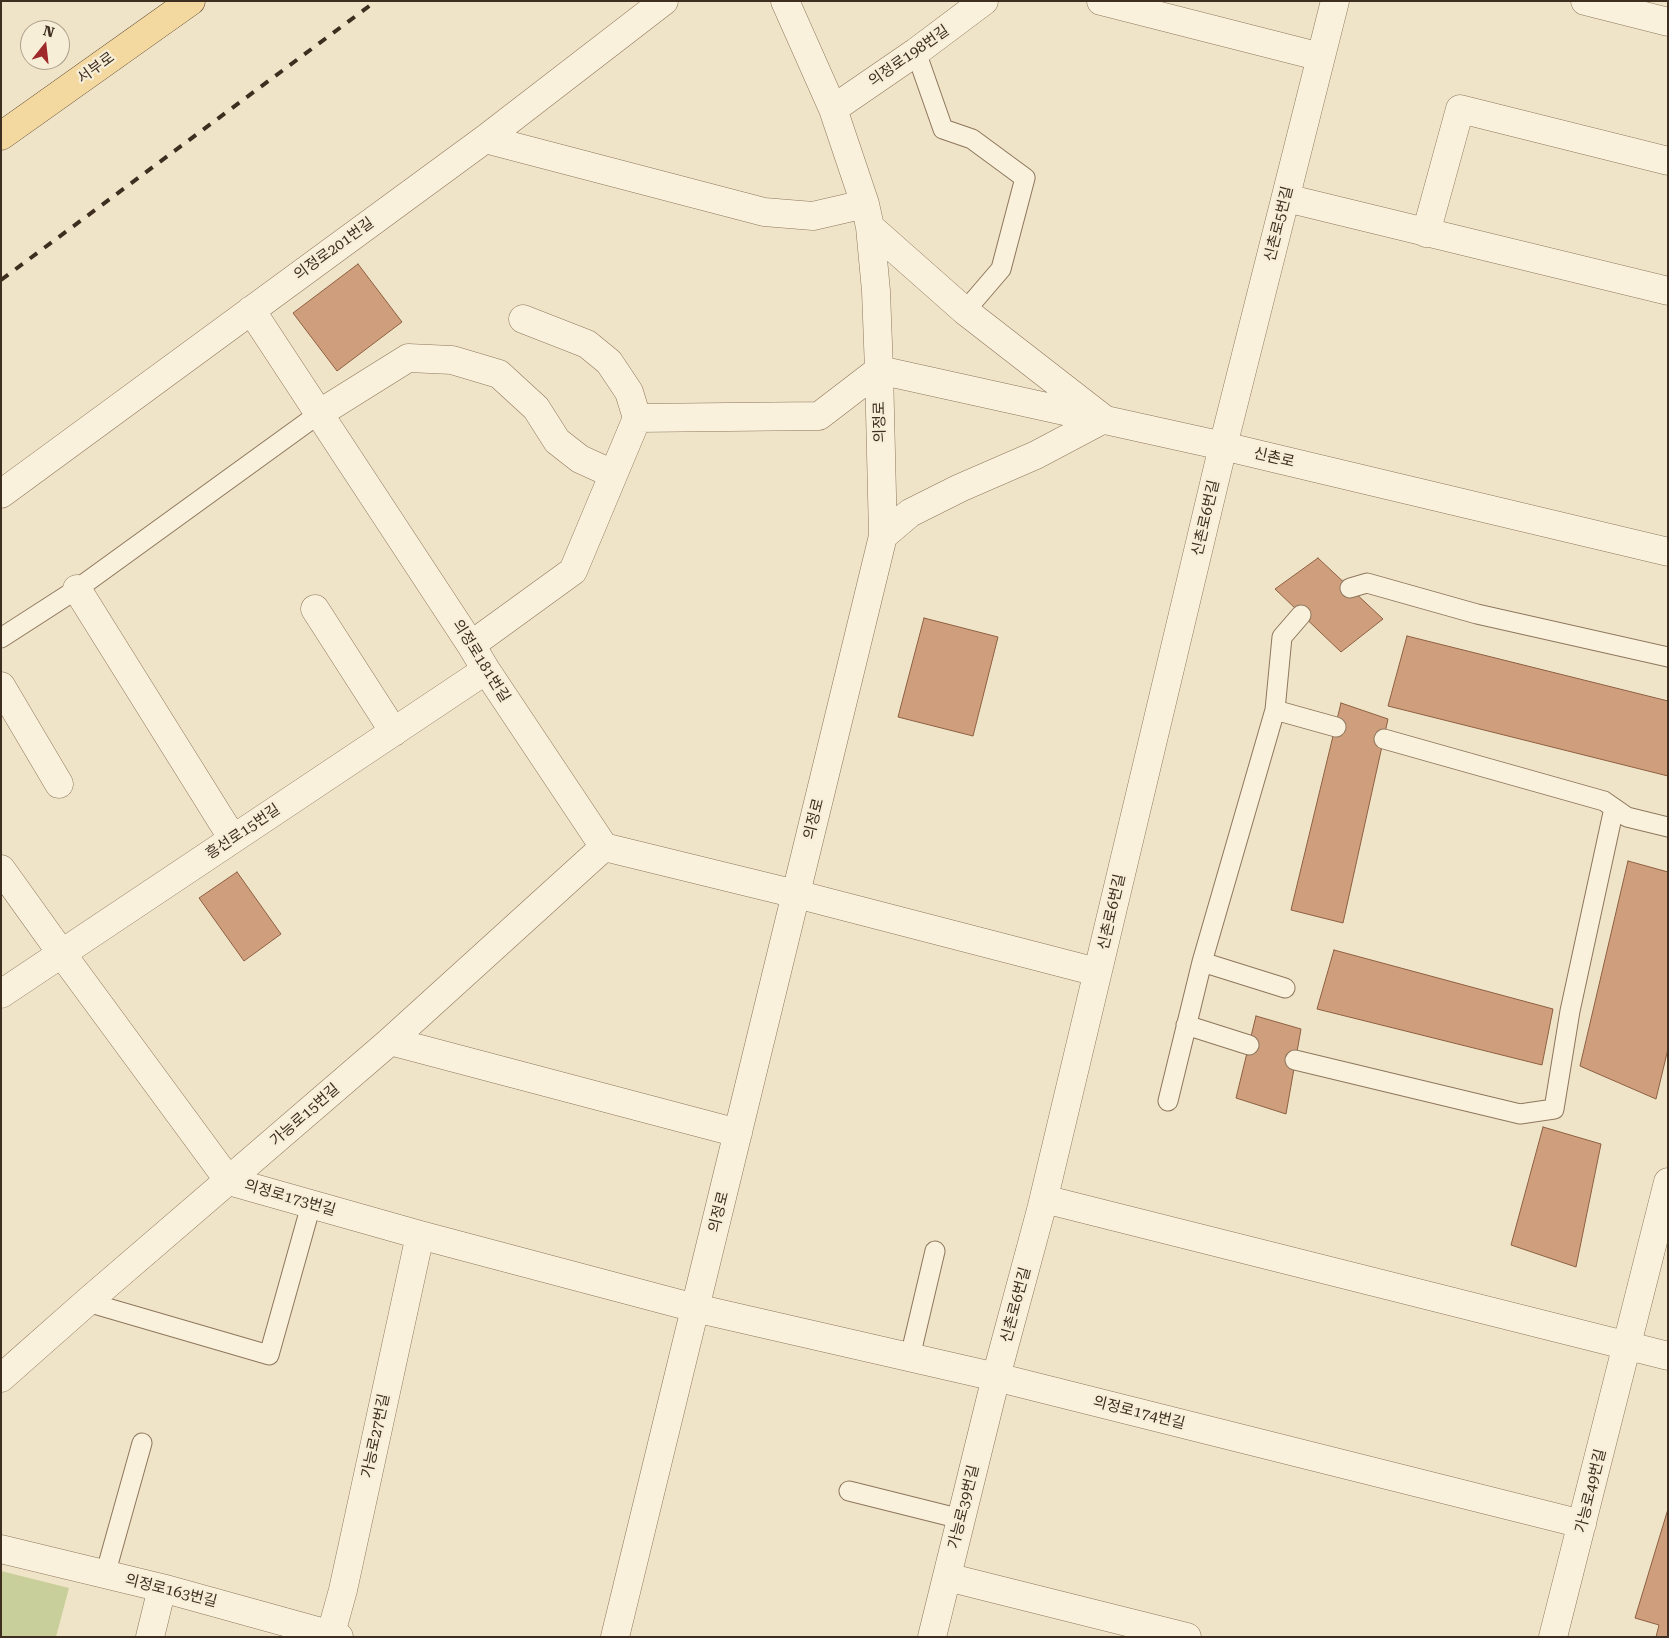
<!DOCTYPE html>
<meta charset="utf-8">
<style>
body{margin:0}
#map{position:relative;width:1669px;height:1638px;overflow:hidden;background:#f0e4c8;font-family:"Roboto Serif",serif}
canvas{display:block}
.frame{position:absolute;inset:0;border:2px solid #3d2e20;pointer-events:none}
.north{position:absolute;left:20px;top:20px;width:50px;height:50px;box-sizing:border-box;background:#f7eed8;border:1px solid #ada18e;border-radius:50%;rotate:16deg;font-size:14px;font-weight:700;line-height:20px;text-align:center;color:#3d2e20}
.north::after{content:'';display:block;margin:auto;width:18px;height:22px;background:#9e2a2b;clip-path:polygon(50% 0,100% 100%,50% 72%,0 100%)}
</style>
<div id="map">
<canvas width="1669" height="1638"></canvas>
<div class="frame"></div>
<div class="north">N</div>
</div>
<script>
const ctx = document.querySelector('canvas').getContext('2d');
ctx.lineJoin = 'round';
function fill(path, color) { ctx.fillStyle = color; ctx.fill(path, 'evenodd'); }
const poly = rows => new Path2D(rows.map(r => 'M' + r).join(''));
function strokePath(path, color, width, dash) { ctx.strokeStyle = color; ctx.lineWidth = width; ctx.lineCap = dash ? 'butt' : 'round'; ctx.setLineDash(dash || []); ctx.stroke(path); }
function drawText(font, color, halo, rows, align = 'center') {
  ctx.font = font + ' "Roboto Serif","Noto Sans KR",serif'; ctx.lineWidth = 4.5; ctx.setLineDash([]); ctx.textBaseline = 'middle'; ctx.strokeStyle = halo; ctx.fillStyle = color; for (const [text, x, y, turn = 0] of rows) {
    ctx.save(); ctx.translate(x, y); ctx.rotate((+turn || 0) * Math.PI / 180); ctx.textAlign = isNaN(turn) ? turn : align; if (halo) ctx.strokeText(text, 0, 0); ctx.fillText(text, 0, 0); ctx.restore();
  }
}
const green = poly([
 [1,1571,69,1588,56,1637,1,1637]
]);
const building = poly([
 [358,264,402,322,337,371,293,313,358,264],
 [1318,558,1383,619,1341,652,1275,589,1318,558],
 [924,618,998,637,973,736,898,717,924,618],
 [1407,636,1668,701,1668,776,1388,706,1407,636],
 [1341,703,1388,719,1343,923,1291,910,1341,703],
 [1628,861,1668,872,1668,1049,1656,1099,1580,1066,1628,861],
 [237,872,281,934,244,961,199,898,237,872],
 [1334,950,1553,1009,1542,1065,1317,1009,1334,950],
 [1256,1016,1301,1029,1286,1114,1236,1098,1256,1016],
 [1543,1127,1601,1144,1576,1267,1511,1245,1543,1127],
 [1668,1509,1668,1637,1656,1637,1659,1625,1635,1618,1668,1509]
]);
const service = poly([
 [916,52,943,129,972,139,1025,178,1001,269,965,311],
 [1350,588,1367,583,1477,614,1668,657],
 [1,638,77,589,320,413],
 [1275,710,1336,727],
 [1384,739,1604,801,1627,817,1668,827],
 [1202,962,1285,988],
 [1186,1025,1249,1045],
 [1295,1060,1520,1114,1554,1109,1570,1011,1614,808],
 [1168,1101,1202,962,1275,710,1282,637,1301,615],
 [87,1302,269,1355,311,1205],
 [910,1357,935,1251],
 [849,1491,961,1519],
 [105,1575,142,1443]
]);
const minor = poly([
 [1101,1,1321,57],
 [1585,1,1668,22],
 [833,109,916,52,984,1],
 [485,139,764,212,813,216,865,204],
 [1286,198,1668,291],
 [870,227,965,311,1104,419,1036,455,960,488,910,513,883,536],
 [1426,233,1460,109,1668,161],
 [251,310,471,645,486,670,604,847,796,894,1097,972],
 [523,319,587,344,609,362,629,392,637,418],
 [879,370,1223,446,1668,552],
 [320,413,408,358,452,360,499,374,536,408,557,441,580,459,613,474],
 [1,494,485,139,664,1],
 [77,589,233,839],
 [315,609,394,732],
 [471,645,573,571,637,418,819,416,879,370],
 [1,686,59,784],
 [1,869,62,954,229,1181,420,1235,695,1308,996,1377,1582,1524],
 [1,994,486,670],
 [390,1041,738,1133],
 [1044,1199,1668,1356],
 [1,1378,87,1302,388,1043,604,847],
 [1,1549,162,1588,339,1637],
 [947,1577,1187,1637],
 [150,1637,162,1588],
 [330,1637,343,1590,420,1235],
 [615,1637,883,536,879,370,876,291,870,227,865,204,833,109,785,1],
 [932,1637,996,1377,1041,1210,1223,446,1335,1],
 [1553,1637,1668,1182]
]);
const primary = poly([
 [1,136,191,1]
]);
const rail = poly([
 [1,280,376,1]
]);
const streetNames = [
 ["의정로198번길",909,56,-35],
 ["서부로",96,68,-36],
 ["신촌로5번길",1279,224,-76],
 ["의정로201번길",334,249,-36],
 ["의정로",880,422,-91],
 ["신촌로",1274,458,13],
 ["신촌로6번길",1206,518,-77],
 ["의정로181번길",481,661,58],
 ["의정로",814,819,-76],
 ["흥선로15번길",243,832,-34],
 ["신촌로6번길",1112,912,-77],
 ["가능로15번길",305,1115,-41],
 ["의정로173번길",290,1198,16],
 ["의정로",719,1212,-76],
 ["신촌로6번길",1016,1305,-75],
 ["의정로174번길",1139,1413,14],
 ["가능로27번길",376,1436,-78],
 ["가능로49번길",1591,1491,-76],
 ["가능로39번길",964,1507,-76],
 ["의정로163번길",171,1591,14]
];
fill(green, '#c9cf9b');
fill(building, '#cf9f7d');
strokePath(building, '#8d5f41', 1);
strokePath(service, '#8d765c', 21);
strokePath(minor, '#8d765c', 29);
strokePath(primary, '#5b4430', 29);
strokePath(service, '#faf1dc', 19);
strokePath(minor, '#faf1dc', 28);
strokePath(primary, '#f3d9a0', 28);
strokePath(rail, '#3d2e20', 4, [9, 9]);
drawText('15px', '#3d2e20', '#f7eed8', streetNames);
</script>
